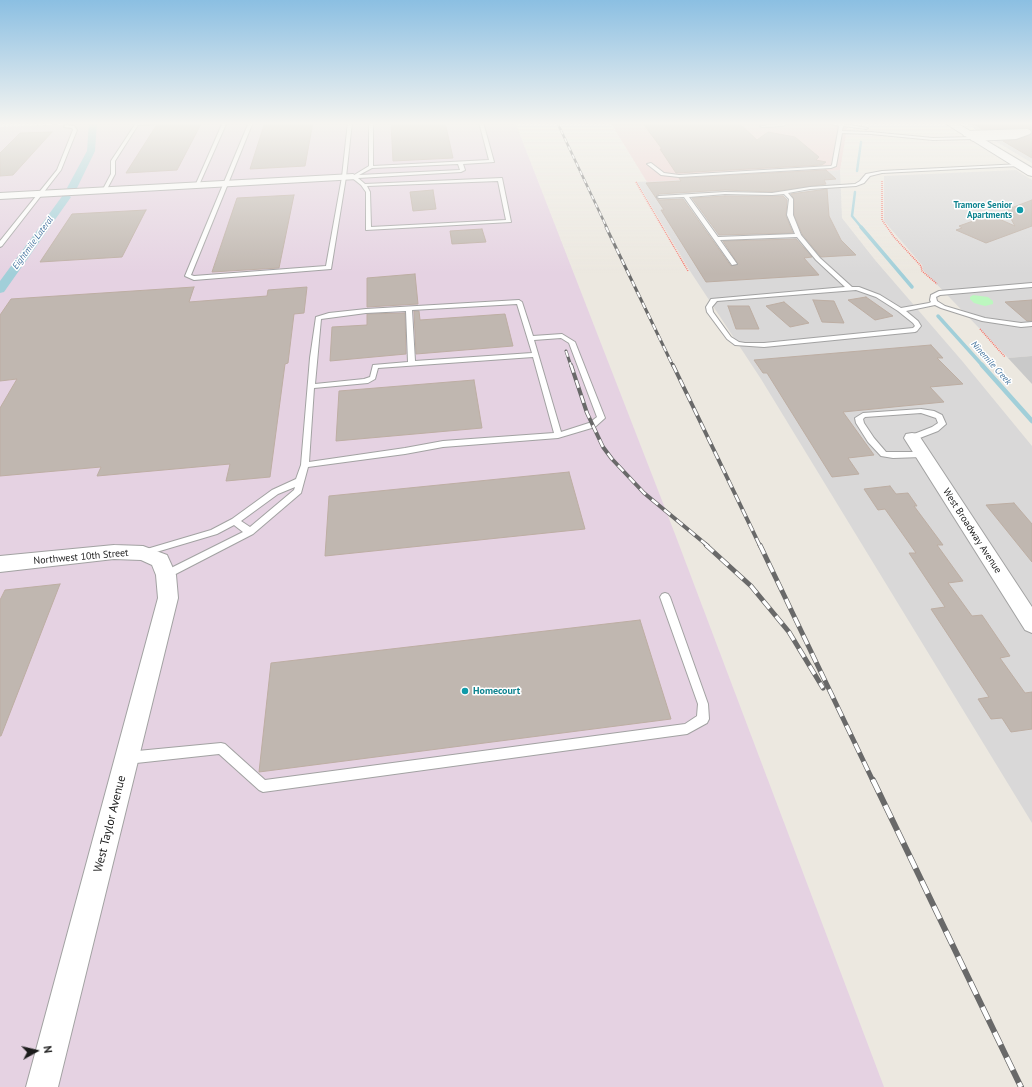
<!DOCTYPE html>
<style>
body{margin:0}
#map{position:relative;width:1032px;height:1087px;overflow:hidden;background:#ece8e0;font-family:"PT Sans",sans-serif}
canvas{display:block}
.north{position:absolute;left:16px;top:1031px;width:40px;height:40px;-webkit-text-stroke:3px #fff;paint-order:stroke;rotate:82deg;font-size:11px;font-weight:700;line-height:16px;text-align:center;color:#1b1b1b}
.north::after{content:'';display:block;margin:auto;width:14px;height:18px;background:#1b1b1b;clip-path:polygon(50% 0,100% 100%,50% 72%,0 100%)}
</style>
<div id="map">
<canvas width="1032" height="1087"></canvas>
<div class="north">N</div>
</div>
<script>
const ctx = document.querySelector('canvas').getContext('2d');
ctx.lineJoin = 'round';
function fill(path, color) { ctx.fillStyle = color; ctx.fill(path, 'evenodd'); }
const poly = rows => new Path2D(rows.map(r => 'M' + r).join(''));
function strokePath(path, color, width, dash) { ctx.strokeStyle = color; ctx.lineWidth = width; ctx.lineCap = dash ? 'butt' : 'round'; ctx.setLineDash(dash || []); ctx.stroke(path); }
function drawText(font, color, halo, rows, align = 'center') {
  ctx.font = font + ' "PT Sans",sans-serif'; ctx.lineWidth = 3; ctx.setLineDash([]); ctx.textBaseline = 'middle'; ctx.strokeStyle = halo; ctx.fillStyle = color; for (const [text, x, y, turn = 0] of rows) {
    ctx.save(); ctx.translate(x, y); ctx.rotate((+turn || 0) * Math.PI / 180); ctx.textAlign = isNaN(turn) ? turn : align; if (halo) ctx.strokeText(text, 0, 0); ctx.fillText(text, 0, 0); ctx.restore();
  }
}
const residential = poly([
 [963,122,1032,122,1032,163],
 [840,170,842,218,875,260,963,362,1032,446,1032,823,761,379,690,271,637,182],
 [1016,170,1032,180,1032,356,1008,358,923,270,922,265,884,221,884,176]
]);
const commercial = poly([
 [610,122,840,122,848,123,840,170,647,182]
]);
const industrial = poly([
 [115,122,515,122,675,534,884,1087,0,1087,0,127]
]);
const religious = poly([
 [1032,356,1032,384,1008,358]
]);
const park = poly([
 [973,295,988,297,993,301,993,304,985,306,974,303,970,299,970,297]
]);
const streamFar2 = poly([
 [857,171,861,142],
 [855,192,852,216,862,228]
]);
const streamFar1 = poly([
 [861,227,912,287],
 [938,316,983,366]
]);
const stream = poly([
 [982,365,1032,421]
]);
const canal = poly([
 [89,122,97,122,95,151,77,188,75,190,69,190,67,188,87,151,89,122],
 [66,194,71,197,4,292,0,293,0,281,63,195,66,194]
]);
const building = poly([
 [265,122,313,122,305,166,250,169,265,122],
 [391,122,445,122,453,158,393,161,391,122],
 [642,122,738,122,757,140,768,132,795,137,819,157,816,160,826,162,822,165,676,173,660,149,662,149,642,122],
 [970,122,1032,122,1032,131,1027,128,982,129,970,122],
 [201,124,177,170,126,173,156,126,201,124],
 [52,132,13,175,0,176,0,153,20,133,52,132],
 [1032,133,1032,158,1003,141,1016,140,1030,135,1032,133],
 [826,170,836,179,824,180,826,184,772,192,725,190,659,194,656,196,659,200,683,199,731,266,738,264,723,241,796,239,812,257,804,258,819,275,706,282,661,210,664,210,646,183,681,181,679,178,826,170],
 [827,189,829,216,841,240,856,255,821,257,802,234,794,215,794,199,791,194,827,189],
 [433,190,436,209,413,211,410,192,433,190],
 [294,195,279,268,212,272,237,198,294,195],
 [725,196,783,196,787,200,786,216,793,233,719,235,692,198,725,196],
 [1032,200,1032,226,986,243,956,230,962,228,959,226,990,215,1015,226,1006,210,1032,200],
 [146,210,122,257,40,262,72,214,146,210],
 [482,229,486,242,452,244,450,231,482,229],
 [415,274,418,304,367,307,367,278,415,274],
 [194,287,189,302,267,296,268,290,307,287,304,313,294,314,288,363,285,364,270,477,226,481,230,464,97,476,101,467,0,476,0,408,17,379,0,381,0,315,11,299,194,287],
 [866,297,893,316,875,320,848,300,866,297],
 [813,300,834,301,844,323,822,322,813,300],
 [1032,300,1032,321,1027,321,1005,302,1032,300],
 [784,302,809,323,790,327,766,306,784,302],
 [728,306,749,306,759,329,736,329,728,306],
 [414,311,419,311,420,320,505,314,513,346,416,354,414,311],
 [405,313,406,354,330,361,332,327,367,325,367,314,405,313],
 [931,345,943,358,937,358,963,384,930,387,944,402,843,412,874,455,848,458,859,474,832,477,767,373,763,373,754,360,931,345],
 [474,380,482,428,336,441,339,391,474,380],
 [569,472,585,529,325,556,329,496,569,472],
 [890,486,896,494,908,493,917,506,914,506,943,545,937,545,963,581,948,583,972,616,982,615,1010,656,1000,658,1025,693,1032,692,1032,729,1011,732,1002,718,991,719,978,699,989,697,931,609,945,607,909,553,916,553,885,509,878,510,864,489,890,486],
 [1014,503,1032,524,1032,562,986,505,1014,503],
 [60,584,1,736,0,736,0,600,5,590,60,584],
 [640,620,671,719,259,772,271,663,640,620]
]);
const path = poly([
 [882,181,882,220,894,237,921,266,922,271,937,284],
 [636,182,688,271],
 [980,329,1005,357]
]);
const service = poly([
 [164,122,191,122,138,125,115,161,115,174,106,191,102,191,111,174,111,161,136,123,164,122],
 [223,122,227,122,199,185,195,186,223,122],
 [249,122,253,122,191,275,194,276,326,266,342,177,348,122,352,122,346,177,331,269,194,280,185,276,249,122],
 [369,122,373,122,373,166,489,160,479,122,483,122,494,162,463,164,465,170,461,172,358,178,365,184,502,178,511,222,366,230,366,192,361,185,351,177,369,166,369,122],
 [458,164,460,170,359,175,372,168,458,164],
 [498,181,506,220,371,227,370,192,367,186,498,181],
 [785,122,789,122,783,126,762,127,760,126,782,124,785,122],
 [824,122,831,122,868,128,866,129,843,126,842,131,871,132,933,138,974,137,976,138,974,139,933,140,871,134,842,133,836,166,831,168,679,177,661,175,647,164,651,163,664,173,679,175,831,166,832,165,839,126,824,122],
 [65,125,74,126,77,130,61,170,2,246,0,247,0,241,57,170,73,130,72,128,64,127,65,125],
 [1021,164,1019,166,882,173,870,176,864,183,856,186,810,189,788,193,793,199,793,215,801,235,820,258,852,287,859,287,880,295,901,308,929,303,931,302,930,300,931,295,939,291,1032,283,1032,287,940,295,936,297,937,301,945,306,985,318,1021,323,1032,322,1032,326,1021,327,982,321,941,308,935,305,906,311,918,321,921,326,917,331,915,332,764,347,735,345,727,339,707,312,706,307,711,299,845,287,816,260,797,237,720,240,737,264,732,265,684,197,659,198,657,197,659,196,725,192,772,193,810,187,855,184,860,181,866,174,882,171,1021,164],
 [725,194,772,195,784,194,789,199,787,215,795,234,718,237,689,197,725,194],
 [856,290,876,297,898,311,913,323,915,326,913,328,764,343,745,343,739,342,731,337,713,312,712,307,717,301,856,290],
 [519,300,522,302,533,336,562,334,575,342,605,418,595,427,558,438,443,447,405,454,308,467,301,493,253,534,166,579,163,578,161,575,163,572,243,532,234,525,217,534,143,556,140,555,138,553,140,551,211,530,232,519,272,490,296,479,301,465,310,358,316,317,329,313,366,309,519,300],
 [517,304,532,353,415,361,412,310,517,304],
 [406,311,408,362,373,365,370,377,364,379,315,384,321,319,366,313,406,311],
 [561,338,569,343,597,417,589,423,561,432,534,340,561,338],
 [533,357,554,433,443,441,405,448,309,462,314,388,368,383,375,379,378,368,533,357],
 [295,487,294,490,250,527,241,521,278,494,295,487],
 [921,409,934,411,942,415,946,424,938,431,912,441,909,440,908,438,909,436,932,427,938,423,936,418,921,413,865,417,863,419,864,423,874,438,886,452,925,452,926,454,925,456,922,457,893,458,881,456,868,442,856,423,855,418,863,413,921,409],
 [665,593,668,594,670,597,708,704,709,719,707,723,687,734,263,792,259,790,219,754,127,764,123,762,121,758,123,754,127,752,221,743,225,744,265,780,685,724,697,716,698,704,660,597,662,594,665,593]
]);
const minor = poly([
 [1027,129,1030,130,1031,132,1030,134,1016,139,974,141,971,140,971,137,964,136,963,134,967,131,1027,129],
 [353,174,358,177,357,179,0,199,0,193,353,174],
 [912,433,918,434,1032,607,1032,633,1025,630,904,438,906,434,912,433],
 [114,545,143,546,167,555,176,575,178,598,58,1087,26,1087,158,598,156,575,152,565,141,560,114,559,0,572,0,556,114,545]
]);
const tertiary = poly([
 [943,122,955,122,1032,168,1032,176,1028,175,943,122]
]);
const railFar4 = poly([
 [557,122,607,228]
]);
const railFar3 = poly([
 [606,227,673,366],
 [566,351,571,366]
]);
const railFar2 = poly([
 [571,365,587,413,603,447,612,459,644,493,708,546],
 [673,365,760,546]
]);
const railFar1 = poly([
 [706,545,751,586,789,632,823,688],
 [760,545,873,781]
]);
const rail = poly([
 [873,780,1021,1087]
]);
const markers = [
 [1020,210,4,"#0f9aa8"],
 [465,691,4,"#0f9aa8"]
];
const farCulturenames = [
 ["Tramore Senior",1012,205],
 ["Apartments",1012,215]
];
const farWaternames = [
 ["Eightmile Lateral",33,243,-54],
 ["Ninemile Creek",991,363,48]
];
const streetNames = [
 ["West Broadway Avenue",972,531,57],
 ["Northwest 10th Street",81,557,-5]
];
const cultureNames = [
 ["Homecourt",473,691]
];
const nearStreetnames = [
 ["West Taylor Avenue",110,824,-76]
];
fill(residential, '#d9d8d8');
fill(commercial, '#edcfcf');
fill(industrial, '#e5d2e2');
fill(religious, '#c9c9c9');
fill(park, '#bcf7bf');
strokePath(streamFar2, '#a1cfd9', 2.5);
strokePath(streamFar1, '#a1cfd9', 3.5);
strokePath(stream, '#a1cfd9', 4.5);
fill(canal, '#a1cfd9');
fill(building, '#c0b7b0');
strokePath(building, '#bdaea3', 1);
strokePath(service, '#a2a2a2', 2);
strokePath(minor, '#a2a2a2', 2);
strokePath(tertiary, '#a2a2a2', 2);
strokePath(path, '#f67168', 1.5, [1, 1]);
fill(service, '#fff');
fill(minor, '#fff');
fill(tertiary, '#fff');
strokePath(railFar4, '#696969', 2.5);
strokePath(railFar3, '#696969', 3);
strokePath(railFar2, '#696969', 4);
strokePath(railFar1, '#696969', 5);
strokePath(rail, '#696969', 6);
strokePath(railFar4, '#fff', 1.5, [4.5]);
strokePath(railFar3, '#fff', 2, [6]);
strokePath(railFar2, '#fff', 2.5, [8]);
strokePath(railFar1, '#fff', 3.5, [10]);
strokePath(rail, '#fff', 4.5, [14]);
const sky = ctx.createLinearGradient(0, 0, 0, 274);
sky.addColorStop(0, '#8bbfe2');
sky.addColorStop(0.45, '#f6f5f1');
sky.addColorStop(1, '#f6f5f100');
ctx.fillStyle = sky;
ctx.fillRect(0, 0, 1032, 274);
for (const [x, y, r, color] of markers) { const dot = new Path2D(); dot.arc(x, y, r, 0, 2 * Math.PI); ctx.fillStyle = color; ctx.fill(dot); strokePath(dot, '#fff', 1.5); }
drawText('bold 9px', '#0d838f', '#fff', farCulturenames, 'right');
drawText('italic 9px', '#4877a0', '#fff', farWaternames);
drawText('10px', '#1b1b1b', '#fff', streetNames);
drawText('bold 10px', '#0d838f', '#fff', cultureNames, 'left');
drawText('12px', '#1b1b1b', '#fff', nearStreetnames);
</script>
